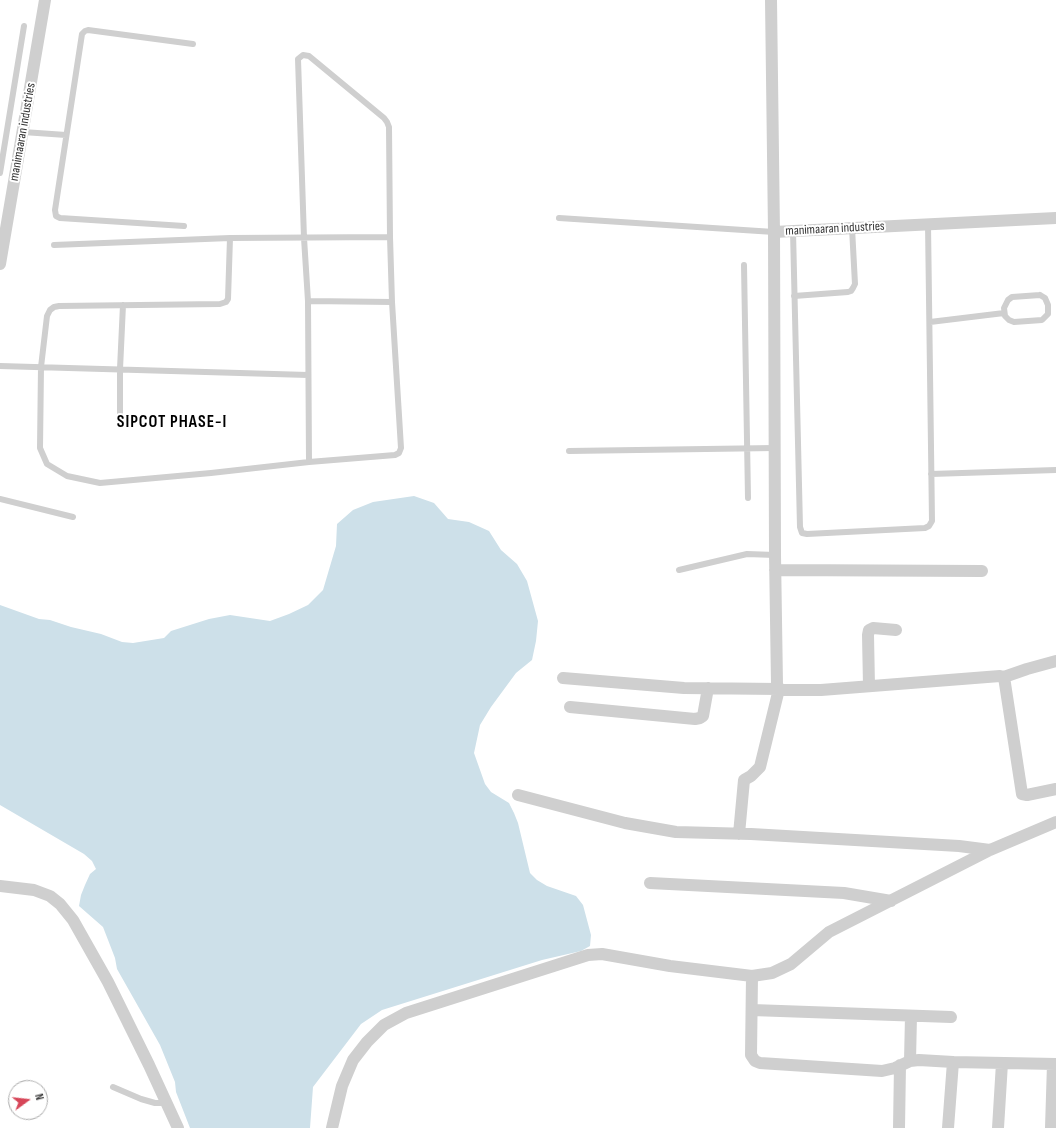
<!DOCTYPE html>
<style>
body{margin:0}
#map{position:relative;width:1056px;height:1128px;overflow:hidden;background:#fff;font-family:"Sofia Sans Condensed",sans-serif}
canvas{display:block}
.north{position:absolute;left:8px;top:1080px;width:40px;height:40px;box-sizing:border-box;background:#fff;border:1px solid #adadad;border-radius:50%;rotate:75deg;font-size:11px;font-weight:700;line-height:16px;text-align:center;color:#323232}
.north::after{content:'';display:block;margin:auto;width:14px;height:18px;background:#d74659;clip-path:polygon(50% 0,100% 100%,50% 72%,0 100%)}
</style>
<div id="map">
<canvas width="1056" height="1128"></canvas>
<div class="north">N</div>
</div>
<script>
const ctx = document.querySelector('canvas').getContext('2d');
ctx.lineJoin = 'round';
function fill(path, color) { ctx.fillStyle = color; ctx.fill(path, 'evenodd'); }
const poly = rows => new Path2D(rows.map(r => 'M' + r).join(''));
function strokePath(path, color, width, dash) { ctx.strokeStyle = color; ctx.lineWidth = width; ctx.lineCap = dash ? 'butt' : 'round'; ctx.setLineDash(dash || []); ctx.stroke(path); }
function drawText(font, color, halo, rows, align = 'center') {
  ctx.font = font + ' "Sofia Sans Condensed",sans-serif'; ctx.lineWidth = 4; ctx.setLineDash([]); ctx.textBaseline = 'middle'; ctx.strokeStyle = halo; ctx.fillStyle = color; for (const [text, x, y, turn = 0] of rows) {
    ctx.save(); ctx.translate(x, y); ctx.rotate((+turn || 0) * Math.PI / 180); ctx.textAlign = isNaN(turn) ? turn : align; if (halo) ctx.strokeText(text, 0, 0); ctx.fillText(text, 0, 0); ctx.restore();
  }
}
const water = poly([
 [414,496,434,503,448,519,469,522,489,531,501,550,517,564,527,581,538,621,536,641,532,660,516,673,491,707,480,725,474,753,485,784,491,792,509,803,514,813,518,823,530,873,537,880,547,886,576,896,583,905,591,935,590,946,581,951,542,960,382,1010,361,1024,313,1087,310,1128,190,1128,176,1092,175,1082,160,1045,117,969,115,958,103,927,79,906,81,895,85,885,90,874,96,869,92,861,84,854,0,805,0,605,39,619,50,620,71,627,101,634,122,642,133,643,164,638,171,631,209,619,230,615,270,621,289,614,308,605,323,590,336,546,337,524,353,510,373,502]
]);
const lane = poly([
 [23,132,66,135],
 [0,173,24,26],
 [559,218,774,232],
 [184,226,60,218,56,216,55,210,82,34,85,31,88,30,193,44],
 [793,231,800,527,802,533,807,534,925,528,929,526,932,521,928,224],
 [230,238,228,299,226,302,220,304,59,306,54,307,50,310,47,316,41,367,40,448,47,464,67,476,100,483,211,473,309,462,395,455,399,453,401,448,392,302,390,237,389,127,387,122,384,118,309,56,303,55,298,59,304,238,308,301,309,462],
 [54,245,230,238,390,237],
 [744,265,748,498],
 [1040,295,1045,298,1048,305,1048,314,1042,320,1014,322,1009,320,1005,316,1004,308,1008,300,1012,297,1040,295],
 [794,296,848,292,851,291,853,288,855,284,852,228],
 [308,301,392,302],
 [930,322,1004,313],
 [0,366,308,375],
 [120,422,120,369,123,305],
 [569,451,774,448],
 [931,474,1056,470],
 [0,499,73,517],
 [679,570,747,554,775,555],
 [113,1087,141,1099,155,1103,166,1103]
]);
const street = poly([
 [771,0,774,232,1056,218],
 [774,232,775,555,777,684,778,687,779,689,782,690,821,690,1000,676,1004,677,1022,794,1027,795,1056,789],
 [0,264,45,0],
 [775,570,982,571],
 [1004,677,1027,669,1056,661],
 [563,678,684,688,779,689,760,767,751,776,744,780,739,834],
 [869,686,868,635,869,630,873,628,896,630],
 [570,707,695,719,700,718,703,716,708,688],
 [518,795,625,823,676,832,751,834,959,846,990,850],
 [650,883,844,893,891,901],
 [0,886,34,890,50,896,60,904,73,920,108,982,149,1065,178,1128],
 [752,976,751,1055,755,1061,760,1063,882,1071,895,1068,910,1061,919,1060,953,1062,1056,1064],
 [752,1010,951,1017],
 [910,1061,911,1016],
 [332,1128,342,1086,353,1060,367,1042,384,1025,406,1013,588,955,602,954,670,966,752,976,772,973,791,964,829,932,990,850,1056,822],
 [899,1128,900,1065],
 [948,1128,953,1062],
 [998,1128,1002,1063],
 [1051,1128,1053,1064]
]);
const streetNames = [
 ["manimaaran industries",23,132,-80],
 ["manimaaran industries",835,229,-3]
];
const districtNames = [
 ["SIPCOT PHASE-I",172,423]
];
fill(water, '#cde0e9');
strokePath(lane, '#cfcfcf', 6);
strokePath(street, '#cfcfcf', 12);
drawText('13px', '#323232', '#fff', streetNames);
ctx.letterSpacing = '1px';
drawText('bold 17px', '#000', '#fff', districtNames);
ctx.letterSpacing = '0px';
</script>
